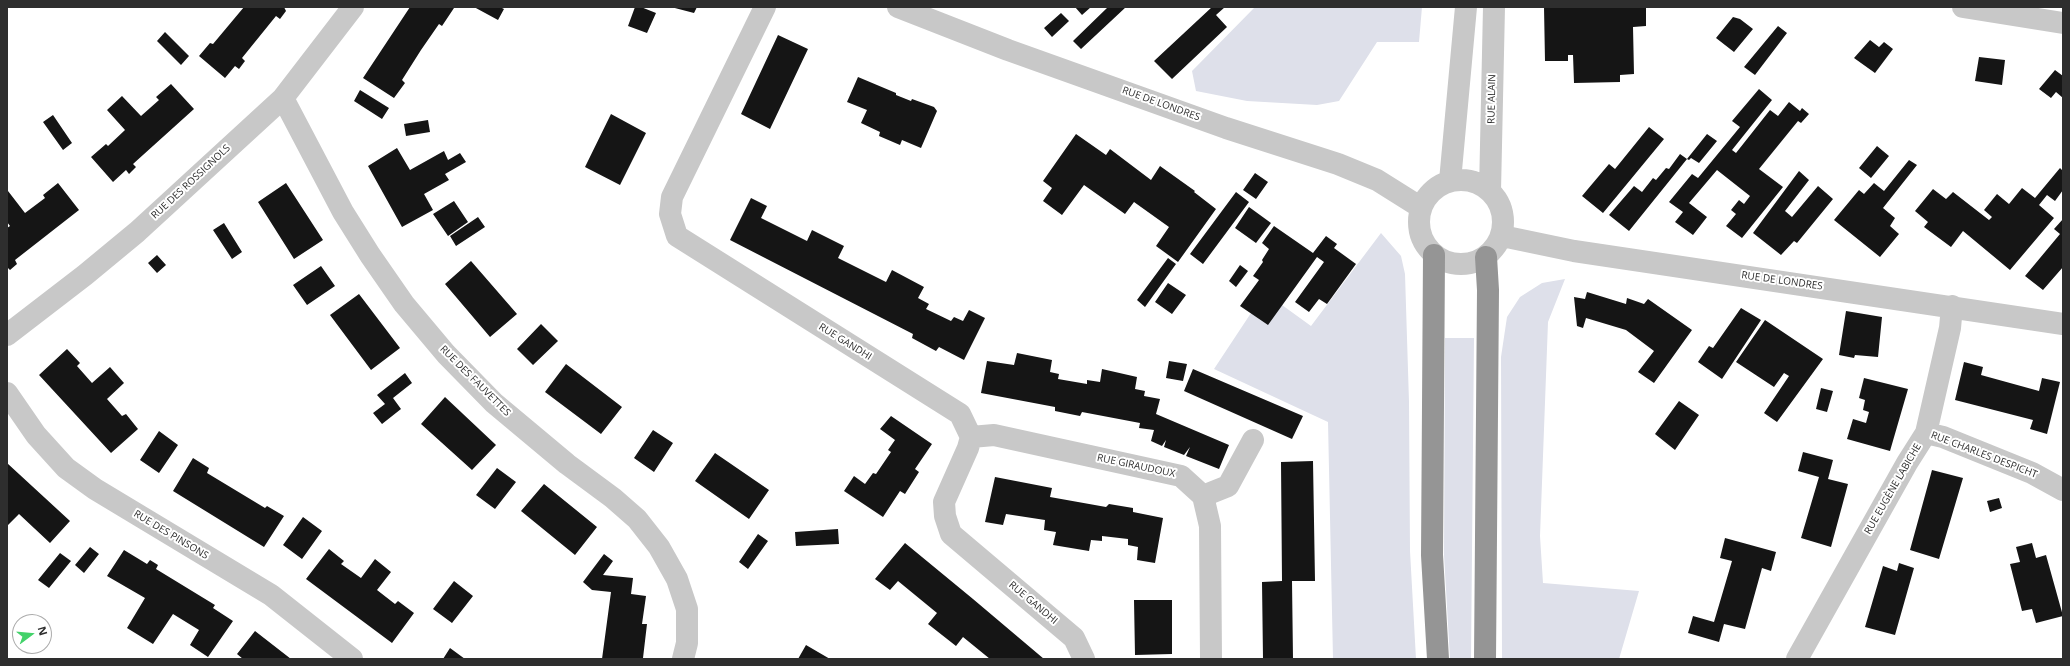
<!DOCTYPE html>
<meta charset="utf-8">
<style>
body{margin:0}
#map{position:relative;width:2070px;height:666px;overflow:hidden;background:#fff;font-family:"Open Sans",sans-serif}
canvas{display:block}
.frame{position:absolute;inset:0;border:8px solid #2e2e2e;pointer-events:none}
.north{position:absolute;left:12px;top:614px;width:40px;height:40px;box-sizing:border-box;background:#fff;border:1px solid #ababab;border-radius:50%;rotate:74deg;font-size:11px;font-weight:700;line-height:16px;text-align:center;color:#2e2e2e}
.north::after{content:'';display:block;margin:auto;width:14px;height:18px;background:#43d26a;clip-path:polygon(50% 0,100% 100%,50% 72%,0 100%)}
</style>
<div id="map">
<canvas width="2070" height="666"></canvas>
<div class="frame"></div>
<div class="north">N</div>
</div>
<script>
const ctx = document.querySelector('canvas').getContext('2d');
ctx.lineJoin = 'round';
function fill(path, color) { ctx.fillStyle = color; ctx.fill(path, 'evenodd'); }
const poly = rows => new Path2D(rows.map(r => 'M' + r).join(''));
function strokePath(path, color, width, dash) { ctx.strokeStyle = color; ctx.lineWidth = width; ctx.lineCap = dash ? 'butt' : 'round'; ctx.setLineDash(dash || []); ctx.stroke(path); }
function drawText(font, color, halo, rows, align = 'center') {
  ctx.font = font + ' "Open Sans",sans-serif'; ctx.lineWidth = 4; ctx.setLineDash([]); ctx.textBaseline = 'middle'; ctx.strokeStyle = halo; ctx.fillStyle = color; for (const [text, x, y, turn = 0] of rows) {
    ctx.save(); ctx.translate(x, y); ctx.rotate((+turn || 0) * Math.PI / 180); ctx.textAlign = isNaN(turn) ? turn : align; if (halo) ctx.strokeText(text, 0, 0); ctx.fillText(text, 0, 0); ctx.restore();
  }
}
const green = poly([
 [1255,7,1422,7,1419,42,1377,42,1339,101,1317,105,1247,101,1196,91,1192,71],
 [1381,233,1401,256,1405,274,1409,402,1410,551,1416,659,1333,659,1328,422,1214,369,1251,313,1282,305,1311,326],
 [1565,279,1548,322,1540,536,1543,583,1639,591,1619,659,1502,659,1501,357,1507,317,1520,297,1542,283],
 [1445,338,1474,338,1471,659,1450,659,1444,555]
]);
const building = poly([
 [244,7,284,7,286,11,280,19,276,16,242,58,245,61,239,69,235,66,225,78,199,56,210,43,213,44],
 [410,7,454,8,442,26,439,24,421,50,402,80,405,83,394,98,363,78],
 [474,7,500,7,504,9,498,20],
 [635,7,641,7,656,13,647,33,628,26],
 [671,7,697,7,694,13],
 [1075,7,1091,7,1082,15],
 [1108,7,1126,7,1081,49,1073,41],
 [1212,7,1225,7,1216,15,1227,27,1172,79,1154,61],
 [1544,7,1646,7,1646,26,1633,27,1634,74,1620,75,1620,82,1574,83,1573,55,1568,55,1568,61,1545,61],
 [1061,13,1069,21,1052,37,1044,28],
 [1733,17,1740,19,1753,29,1734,52,1716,38],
 [1778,26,1787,33,1755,75,1744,67],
 [165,32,189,56,181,65,157,41],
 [778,35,808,49,770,129,741,114],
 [1870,40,1879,47,1884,42,1893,49,1875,73,1854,58],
 [1979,57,2005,60,2002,85,1975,81],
 [2055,70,2063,76,2063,98,2056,92,2051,98,2039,89],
 [858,77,896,93,896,95,911,101,912,99,934,107,937,111,921,148,902,140,900,145,879,136,880,132,861,123,867,110,847,102],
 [171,84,194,109,133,164,136,167,129,174,126,170,113,182,91,157,106,144,108,146,125,130,107,110,122,96,141,116,159,100,156,97],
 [1759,89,1772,100,1732,150,1736,153,1770,110,1778,116,1789,102,1800,111,1802,108,1809,114,1801,123,1798,121,1759,169,1783,187,1742,238,1726,226,1736,214,1731,210,1739,200,1744,204,1750,196,1717,170,1689,203,1707,217,1693,235,1675,222,1683,212,1669,202,1692,174,1698,178,1740,127,1732,121],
 [360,90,389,108,382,119,354,101],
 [611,114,646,133,620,185,585,167],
 [53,115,72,143,63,150,43,122],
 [428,120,430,132,406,136,404,124],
 [1649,127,1664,139,1603,213,1582,196,1609,164,1615,169],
 [1076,134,1106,155,1110,149,1151,180,1160,166,1195,191,1194,192,1216,209,1178,262,1156,246,1169,227,1134,202,1125,214,1084,185,1062,215,1043,201,1052,188,1043,181],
 [1707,134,1717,141,1699,163,1691,158,1689,160,1687,159],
 [1877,146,1889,156,1871,178,1859,168],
 [397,148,410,170,444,151,448,160,460,153,466,162,445,174,449,180,424,194,433,210,402,227,368,166],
 [1680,154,1687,159,1629,231,1609,215,1634,186,1642,192,1653,178,1656,180,1666,168,1669,169],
 [1909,160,1917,165,1883,208,1895,218,1890,226,1899,234,1880,257,1834,220,1859,190,1864,194,1874,183,1884,191],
 [2060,168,2063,171,2063,190,2055,201,2047,195,2039,205,2054,218,2010,270,1963,231,1951,247,1924,227,1928,222,1915,211,1933,189,1946,199,1953,192,1989,220,1992,217,1984,210,1997,194,2009,204,2022,188,2035,198],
 [1799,171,1809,180,1785,211,1792,217,1818,186,1833,199,1797,243,1794,241,1781,255,1753,233],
 [1255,173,1268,182,1256,199,1243,190],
 [58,183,79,210,15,260,17,264,10,270,7,267,7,228,10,226,7,222,7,192,8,191,25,213,45,198,43,195],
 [286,183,323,240,294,259,258,202],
 [1236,192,1249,202,1203,264,1190,254],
 [751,198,767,206,761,218,807,241,812,230,844,246,838,258,886,282,892,270,924,287,918,298,929,304,926,309,951,321,954,317,963,321,969,310,985,318,964,360,939,347,936,351,912,338,913,334,730,240],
 [454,201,468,222,448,236,433,214],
 [1249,207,1271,223,1256,243,1235,228],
 [478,217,485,227,456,246,450,236],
 [2063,219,2063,267,2043,290,2025,276,2060,234,2054,229],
 [224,223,242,252,232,259,213,230],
 [1274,226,1313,253,1326,236,1337,244,1334,248,1356,264,1327,304,1319,299,1309,312,1295,302,1324,262,1317,257,1268,325,1240,306,1259,280,1253,276,1263,262,1262,260,1269,249,1262,243],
 [157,255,166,265,157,273,148,263],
 [1168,258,1176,264,1145,307,1137,300],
 [471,261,517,314,490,337,445,284],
 [1240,265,1248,271,1236,287,1229,281],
 [321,266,335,286,307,305,293,285],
 [1168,283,1186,295,1172,314,1155,302],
 [1587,292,1626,304,1627,298,1644,304,1648,299,1692,330,1654,383,1638,372,1654,351,1626,330,1586,318,1583,328,1577,326,1574,297,1585,299],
 [359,294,400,348,371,370,330,315],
 [1741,308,1761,320,1722,379,1698,362,1709,346,1713,348],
 [1846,311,1882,317,1878,357,1855,355,1854,358,1839,355],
 [1765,320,1823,359,1777,422,1764,413,1789,376,1784,373,1774,387,1736,362],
 [541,324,558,341,533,365,517,349],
 [67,349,80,363,77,366,92,383,110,367,124,383,107,399,122,416,126,414,138,429,111,453,39,375],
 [1017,353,1052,360,1050,372,1059,374,1058,379,1087,384,1087,380,1100,382,1102,369,1137,377,1135,389,1145,391,1144,396,1160,399,1156,414,1229,445,1219,469,1186,456,1190,447,1184,455,1164,447,1166,440,1162,446,1151,441,1154,430,1139,428,1140,423,1082,412,1080,416,1055,411,1055,407,981,393,987,361,1014,365],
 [1169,361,1187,364,1183,381,1166,378],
 [1964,362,1983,367,1981,375,2039,391,2042,378,2060,382,2047,434,2030,429,2033,420,1955,400],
 [566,364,622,407,601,434,545,392],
 [1193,369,1303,416,1292,439,1184,391],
 [405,373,412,383,393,398,401,409,382,424,373,413,385,404,377,395],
 [1864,378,1908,389,1890,451,1847,439,1853,419,1866,423,1869,412,1863,410,1865,400,1859,398],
 [1821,388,1833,391,1827,412,1816,409],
 [445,397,496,445,472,470,421,424],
 [1679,401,1699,415,1675,450,1655,434],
 [891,416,932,444,915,469,919,472,905,494,900,491,883,517,844,491,854,476,865,484,873,473,876,474,891,452,888,450,895,440,880,429],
 [653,430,673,443,654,472,634,458],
 [159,431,178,445,159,473,140,460],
 [1803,452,1833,460,1828,479,1848,484,1831,547,1801,538,1819,477,1798,471],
 [715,453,769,490,749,519,695,481],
 [193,458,209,468,207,473,265,508,267,506,284,516,264,547,173,491],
 [1313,461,1315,581,1292,581,1293,659,1263,659,1262,582,1282,581,1281,462],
 [7,463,70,521,50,543,19,514,7,526],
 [497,468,516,482,495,509,476,495],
 [1932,470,1963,478,1939,559,1910,550],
 [995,477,1052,488,1050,497,1106,507,1109,504,1133,508,1133,512,1163,518,1155,563,1137,560,1138,547,1128,545,1128,539,1102,536,1102,541,1091,540,1089,551,1053,545,1056,532,1044,530,1045,520,1006,514,1003,525,985,522],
 [544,484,597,527,575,555,521,511],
 [1999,498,2002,508,1990,512,1987,501],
 [303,517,322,531,302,559,283,545],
 [838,529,839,544,796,546,795,532],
 [758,534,768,541,748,569,739,562],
 [1725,538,1776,552,1771,571,1762,568,1745,629,1724,624,1719,642,1688,633,1693,616,1714,622,1732,561,1720,558],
 [905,543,973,599,1044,659,990,659,963,637,956,646,928,624,937,613,898,581,890,590,875,579],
 [2032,543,2036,558,2046,555,2063,616,2036,623,2032,609,2022,611,2010,564,2020,562,2016,547],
 [90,547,99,554,84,573,75,565],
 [329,549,344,561,341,564,361,578,375,559,391,572,377,590,395,604,398,601,414,613,392,643,306,579],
 [124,550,147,564,150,560,158,565,156,569,215,605,213,608,233,621,208,657,190,645,199,630,173,614,153,644,127,628,145,598,107,576],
 [60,553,71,561,49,588,38,580],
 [604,554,613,561,603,575,633,578,631,594,646,596,642,624,647,624,643,658,602,659,611,592,592,590,583,582],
 [1899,563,1914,568,1895,635,1865,627,1883,566,1897,571],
 [454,581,473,596,452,623,433,609],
 [1134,600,1172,600,1172,654,1135,655],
 [255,631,291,659,243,659,237,654],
 [806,645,830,659,798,659],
 [450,648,465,659,443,659]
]);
const minor = poly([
 [765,7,672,197,670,214,677,236,960,414,971,437,968,448,944,502,945,516,951,534,1074,638,1084,659],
 [898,7,1008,50,1226,128,1338,164,1377,180,1420,207],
 [1963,7,2063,23],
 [283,98,343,212,370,255,404,304,446,354,494,403,567,464,613,498,637,519,659,547,677,579,687,609,687,643,683,659],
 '1419 222a42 42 0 1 1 84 0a42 42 0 1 1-84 0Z',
 [1450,181,1466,7],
 [1490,191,1494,7],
 [1502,236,1574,251,2063,324],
 [7,335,85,275,137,232,283,98,353,7],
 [7,393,36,435,66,468,95,489,271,595,352,659],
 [1926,433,1943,437,2032,473,2063,490],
 [971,437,994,435,1181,476,1203,496,1210,526,1211,659],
 [1203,496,1228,486,1253,440],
 [1797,659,1907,463,1926,433,1950,328,1952,306]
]);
const highway = poly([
 [1434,255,1432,555,1438,659],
 [1485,659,1488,290,1486,257]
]);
const streetNames = [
 ["RUE ALAIN",1492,99,-89],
 ["RUE DE LONDRES",1161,104,20],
 ["RUE DES ROSSIGNOLS",191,182,-43],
 ["RUE DE LONDRES",1782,281,8],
 ["RUE GANDHI",845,342,32],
 ["RUE DES FAUVETTES",475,381,45],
 ["RUE CHARLES DESPICHT",1984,455,21],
 ["RUE GIRAUDOUX",1136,466,12],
 ["RUE EUGÈNE LABICHE",1893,489,-60],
 ["RUE DES PINSONS",171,535,31],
 ["RUE GANDHI",1033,603,40]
];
fill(green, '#dee0ea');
fill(building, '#151515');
strokePath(minor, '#c8c8c8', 22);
strokePath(highway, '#959595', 22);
drawText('10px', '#2e2e2e', '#fff', streetNames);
</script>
